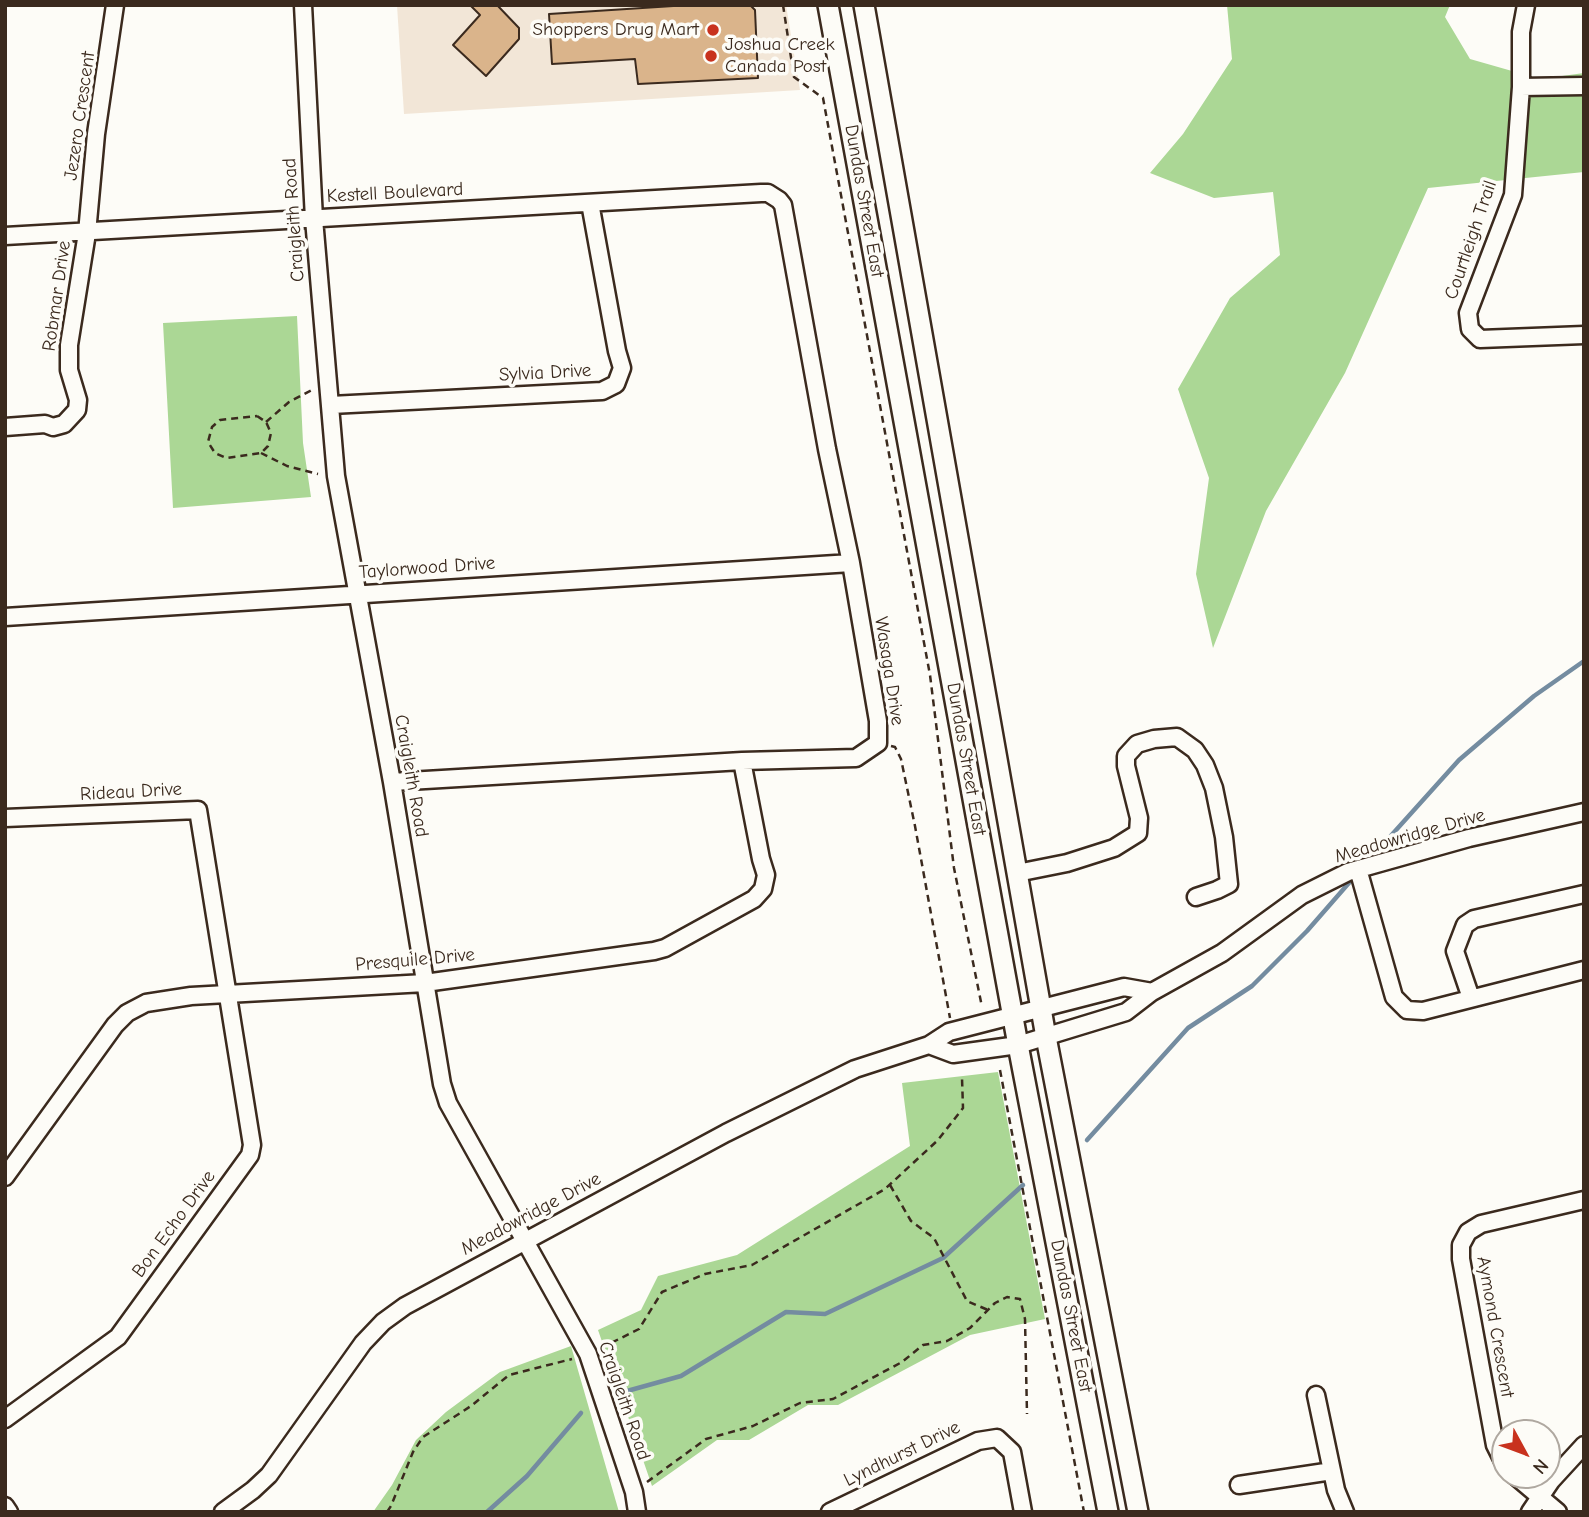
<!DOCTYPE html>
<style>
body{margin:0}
#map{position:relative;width:1589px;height:1517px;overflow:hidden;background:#fdfcf7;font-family:"Comic Neue",sans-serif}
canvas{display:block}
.frame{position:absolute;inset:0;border:7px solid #3b2a1e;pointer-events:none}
.north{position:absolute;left:1491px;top:1419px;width:70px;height:70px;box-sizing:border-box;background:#fdfcf7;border:2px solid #afa8a0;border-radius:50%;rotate:131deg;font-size:19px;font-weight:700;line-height:28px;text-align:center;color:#3b2a1e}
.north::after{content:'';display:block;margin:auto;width:24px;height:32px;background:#c8321e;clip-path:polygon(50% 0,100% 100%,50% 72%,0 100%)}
</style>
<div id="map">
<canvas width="1589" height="1517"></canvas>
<div class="frame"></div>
<div class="north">N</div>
</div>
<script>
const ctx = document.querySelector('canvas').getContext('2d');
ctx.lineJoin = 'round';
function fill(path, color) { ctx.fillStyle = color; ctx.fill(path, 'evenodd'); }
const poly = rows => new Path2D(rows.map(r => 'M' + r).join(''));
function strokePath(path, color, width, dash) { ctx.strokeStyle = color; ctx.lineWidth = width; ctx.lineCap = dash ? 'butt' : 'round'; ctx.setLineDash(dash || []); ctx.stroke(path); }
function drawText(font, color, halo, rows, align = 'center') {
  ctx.font = font + ' "Comic Neue",sans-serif'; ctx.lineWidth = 7; ctx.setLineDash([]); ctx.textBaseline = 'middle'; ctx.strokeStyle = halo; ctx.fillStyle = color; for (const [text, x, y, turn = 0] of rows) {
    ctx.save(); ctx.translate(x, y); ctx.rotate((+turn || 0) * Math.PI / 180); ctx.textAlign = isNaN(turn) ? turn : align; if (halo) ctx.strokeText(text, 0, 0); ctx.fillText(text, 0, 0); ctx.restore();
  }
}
const built = poly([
 [397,5,786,5,800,90,404,114]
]);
const green = poly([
 [1227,5,1450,5,1445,17,1470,59,1540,79,1584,73,1584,172,1428,188,1345,373,1266,511,1213,648,1196,574,1209,478,1178,389,1230,298,1280,255,1273,192,1214,198,1150,173,1183,134,1232,59],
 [297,316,303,443,311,497,173,508,163,323],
 [998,1072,1045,1319,970,1335,838,1405,808,1405,749,1440,717,1440,652,1486,598,1330,641,1310,658,1276,737,1255,910,1146,902,1083],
 [571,1346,619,1512,373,1512,392,1485,416,1440,446,1412,500,1372]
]);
const stream = poly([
 [1370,859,1459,760,1534,696,1584,661],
 [1087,1140,1188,1028,1252,986,1307,931,1355,876],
 [627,1391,681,1376,786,1312,825,1314,943,1258,1023,1185],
 [487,1512,527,1476,581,1413]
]);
const building = poly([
 [470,5,497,5,519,28,519,39,486,76,453,45,480,15,470,5],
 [689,5,750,5,755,10,758,78,638,84,635,59,552,64,549,14,689,5]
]);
const path = poly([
 [783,5,794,77,823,98,930,675,954,868,982,1007],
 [257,416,266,422,271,433,268,446,261,453,226,458,215,453,208,442,212,427,220,420,257,416],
 [266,422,289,402,312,390],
 [261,453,287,466,318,474],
 [891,746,895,747,901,759,915,826,950,1018],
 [1000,1070,1084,1512],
 [890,1185,911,1221,934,1238,967,1301,988,1310],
 [601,1348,639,1329,662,1292,705,1274,752,1265,885,1189,938,1140,963,1108,962,1078],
 [647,1482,706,1439,753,1426,800,1403,833,1399,902,1362,923,1345,947,1341,970,1328,995,1303,1007,1297,1020,1299,1025,1319,1027,1414],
 [387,1512,391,1506,413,1452,423,1437,471,1406,509,1375,572,1359]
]);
const minor = poly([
 [303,5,314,219,336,476,392,782,442,1084,448,1103,588,1354,634,1492,637,1512],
 [1526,5,1521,32,1521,87,1513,195,1468,313,1470,329,1480,339,1584,335],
 [1521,87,1584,86],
 [5,236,761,193,768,193,779,200,783,205,827,449,851,563,878,721,878,743,856,758,742,761,392,782],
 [331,405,602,391,616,384,622,368,617,351,590,203],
 [5,427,45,424,53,427,64,424,77,410,78,400,69,370,69,345,87,233,96,134,115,5],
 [5,617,851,563],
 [5,818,198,810,252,1145,250,1155,118,1337,5,1419],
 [1358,869,1394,997,1407,1010,1423,1011,1584,970],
 [1017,873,1067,863,1114,848,1138,833,1139,818,1126,766,1126,756,1137,744,1154,739,1177,737,1195,750,1205,765,1214,788,1224,837,1229,884,1217,890,1196,897],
 [1471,998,1455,951,1465,925,1474,919,1584,894],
 [929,1045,953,1054,1018,1045,1126,1012,1152,992,1222,953,1302,895,1348,872,1469,838,1584,812],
 [5,1177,115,1025,127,1013,146,1003,191,996,425,983,654,951,665,948,754,899,763,889,766,875,761,859,742,761],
 [1316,1395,1336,1490,1345,1512],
 [1505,1465,1495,1445,1461,1259,1461,1245,1468,1232,1481,1224,1584,1200],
 [1514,1475,1558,1512],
 [1239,1485,1332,1471],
 [5,1506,9,1512],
 [223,1512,253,1490,269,1475,363,1343,383,1322,405,1306,726,1133,855,1069,929,1045,949,1032,1124,987,1152,992],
 [830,1512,978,1441,997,1438,1012,1452,1023,1512],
 [1530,1512,1551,1481,1584,1445]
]);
const major = poly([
 [828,5,1018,1045,1108,1512],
 [864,5,1046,1037,1138,1512]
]);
const markers = [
 [713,30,7,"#c8321e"],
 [711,56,7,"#c8321e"]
];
const poiNames = [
 ["Shoppers Drug Mart",699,30],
 ["Joshua Creek",725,45,"left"],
 ["Canada Post",725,67,"left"]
];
const streetNames = [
 ["Jezero Crescent",80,116,-82],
 ["Kestell Boulevard",395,193,-3],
 ["Dundas Street East",864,201,80],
 ["Craigleith Road",294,220,-94],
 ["Courtleigh Trail",1471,240,-71],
 ["Robmar Drive",57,296,-82],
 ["Sylvia Drive",545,373,-3],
 ["Taylorwood Drive",427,568,-4],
 ["Wasaga Drive",889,671,81],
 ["Dundas Street East",966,759,80],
 ["Craigleith Road",411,776,80],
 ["Rideau Drive",131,792,-3],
 ["Meadowridge Drive",1410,836,-16],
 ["Presquile Drive",415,960,-5],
 ["Meadowridge Drive",531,1214,-28],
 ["Bon Echo Drive",174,1224,-54],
 ["Dundas Street East",1071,1316,79],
 ["Aymond Crescent",1495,1327,80],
 ["Craigleith Road",624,1401,71],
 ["Lyndhurst Drive",902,1454,-26]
];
fill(built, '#f2e6d7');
fill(green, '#abd795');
strokePath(stream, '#748ca0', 4.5);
fill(building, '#dab48b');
strokePath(building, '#3b2a1e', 2);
strokePath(minor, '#3b2a1e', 21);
strokePath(major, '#3b2a1e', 24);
strokePath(path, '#3b2a1e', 2.5, [7, 5]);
strokePath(minor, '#fdfcf7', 16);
strokePath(major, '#fdfcf7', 19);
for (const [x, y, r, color] of markers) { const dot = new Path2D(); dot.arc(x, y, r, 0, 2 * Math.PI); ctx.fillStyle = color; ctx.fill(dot); strokePath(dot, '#fdfcf7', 2.5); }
drawText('19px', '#3b2a1e', '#fdfcf7', poiNames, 'right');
drawText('19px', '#3b2a1e', '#fdfcf7', streetNames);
</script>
